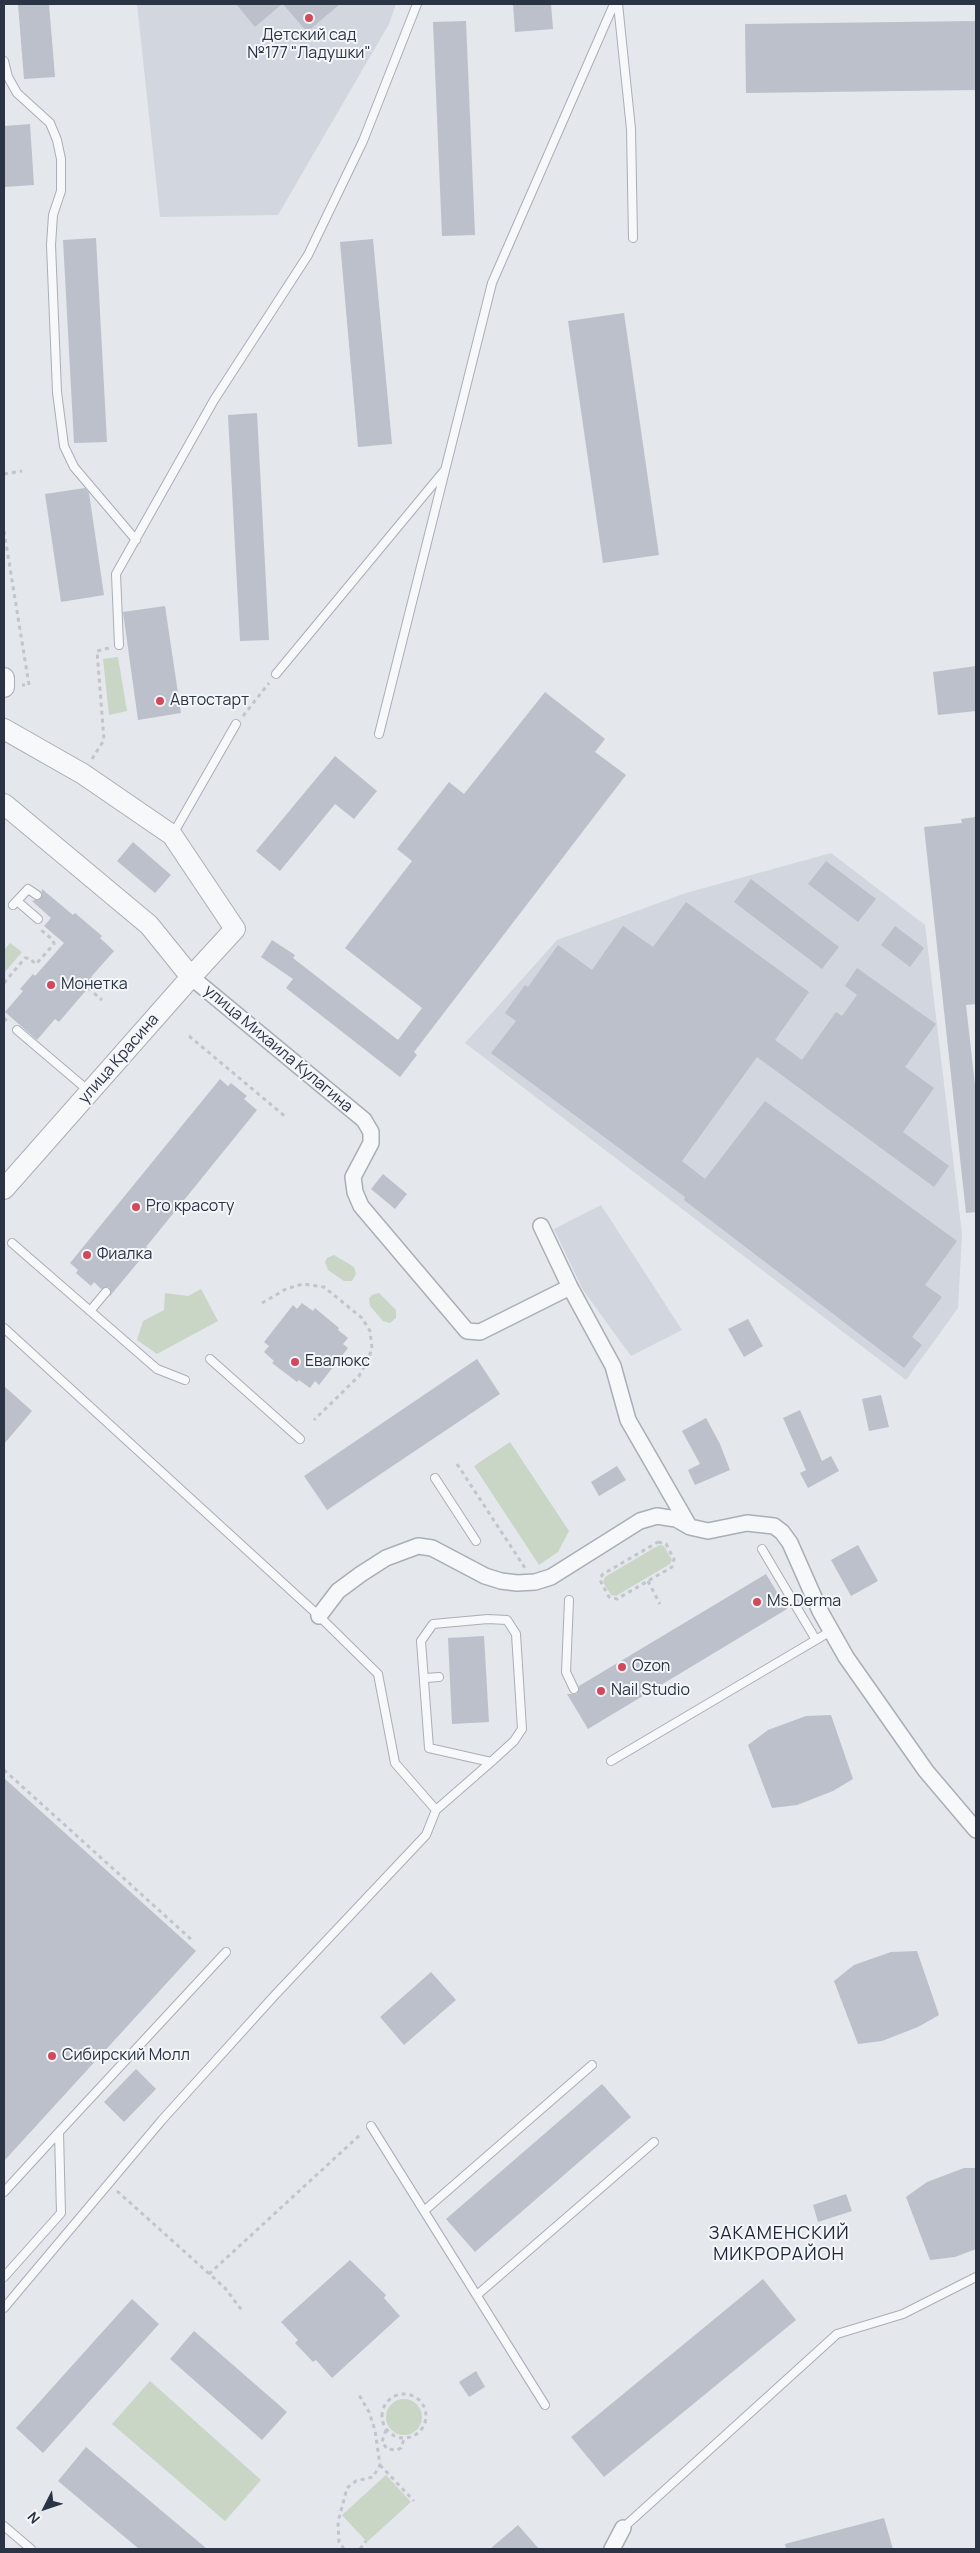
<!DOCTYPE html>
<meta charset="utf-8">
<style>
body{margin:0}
#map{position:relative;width:980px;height:2553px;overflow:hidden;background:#e4e7ec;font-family:Manrope,sans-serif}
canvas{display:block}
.frame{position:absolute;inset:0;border:5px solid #2b3445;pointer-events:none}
.north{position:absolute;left:20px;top:2483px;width:50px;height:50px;-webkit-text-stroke:4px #f4f6f9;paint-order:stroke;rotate:229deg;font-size:14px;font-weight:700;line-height:20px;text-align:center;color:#2b3445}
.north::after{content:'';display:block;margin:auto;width:18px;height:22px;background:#2b3445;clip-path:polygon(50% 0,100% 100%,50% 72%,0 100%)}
</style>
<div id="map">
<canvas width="980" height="2553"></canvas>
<div class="frame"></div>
<div class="north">N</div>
</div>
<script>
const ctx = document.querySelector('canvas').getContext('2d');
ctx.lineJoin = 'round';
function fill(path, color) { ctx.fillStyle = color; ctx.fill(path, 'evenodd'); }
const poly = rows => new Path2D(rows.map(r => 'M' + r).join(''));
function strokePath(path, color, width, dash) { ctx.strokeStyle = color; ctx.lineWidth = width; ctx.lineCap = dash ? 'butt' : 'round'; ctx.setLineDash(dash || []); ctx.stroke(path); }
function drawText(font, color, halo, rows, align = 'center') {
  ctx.font = font + ' Manrope,sans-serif'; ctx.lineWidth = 4; ctx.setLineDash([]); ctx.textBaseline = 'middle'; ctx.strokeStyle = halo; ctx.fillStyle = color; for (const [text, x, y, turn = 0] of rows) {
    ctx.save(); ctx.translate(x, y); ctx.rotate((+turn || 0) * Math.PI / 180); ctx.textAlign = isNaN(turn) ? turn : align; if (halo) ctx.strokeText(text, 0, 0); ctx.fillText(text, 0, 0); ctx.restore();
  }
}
const built = poly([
 [137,4,396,4,389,24,278,215,160,217],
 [831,853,925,925,962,1234,958,1308,906,1380,465,1043,557,940,686,893],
 [601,1205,682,1330,631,1356,583,1290,554,1229]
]);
const green = poly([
 [118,657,127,711,109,715,103,659],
 [10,943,22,952,4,973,4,950],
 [334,1255,354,1267,356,1274,352,1281,344,1281,328,1270,325,1262,327,1258],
 [201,1289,218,1321,157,1354,137,1340,143,1321,164,1310,165,1293,188,1296],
 [379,1293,396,1310,396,1318,390,1323,383,1321,370,1306,369,1298,372,1295],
 [510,1442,569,1531,558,1552,539,1565,474,1466],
 [659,1545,664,1546,672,1560,670,1564,616,1596,611,1595,603,1582,605,1577],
 [150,2381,261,2480,225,2521,112,2424],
 '386 2417a18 18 0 1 1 36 0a18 18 0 1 1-36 0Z',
 [386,2475,411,2502,367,2542,342,2515]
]);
const building = poly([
 [18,4,49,4,55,77,24,79],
 [236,4,282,4,255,27],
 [283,4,340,4,307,32],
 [513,4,551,4,553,29,515,32],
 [466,21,475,235,442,236,433,22],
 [976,21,976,90,746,93,745,24],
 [30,124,34,185,4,187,4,126],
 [96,238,107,442,74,443,63,240],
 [373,239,392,444,358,447,340,242],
 [624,313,659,555,603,563,568,321],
 [257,413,269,640,240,641,228,415],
 [85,488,89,493,104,595,61,602,45,494],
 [165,606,181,713,138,720,123,612],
 [976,666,976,711,938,715,933,672],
 [545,692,605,739,595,752,626,775,414,1052,417,1055,400,1077,286,988,293,979,261,957,272,940,295,955,293,958,398,1040,422,1008,345,948,412,861,397,849,449,782,464,794],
 [335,756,377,791,354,819,335,804,280,871,256,851],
 [976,817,976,1004,966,1005,976,1094,976,1212,966,1213,924,827,962,823,961,819],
 [133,842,171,875,155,893,117,861],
 [826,861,876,899,858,922,808,884],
 [751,879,839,947,822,969,734,902],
 [42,889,73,915,75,913,102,936,100,938,114,951,91,977,95,980,59,1022,55,1019,37,1040,5,1012,23,991,20,989,33,974,35,976,64,943,44,926,51,918,32,901,41,898],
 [686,902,809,992,775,1040,802,1060,836,1012,842,1016,857,995,845,986,857,968,936,1024,905,1067,934,1088,903,1132,949,1166,934,1187,757,1057,682,1161,705,1179,765,1101,957,1241,925,1285,942,1297,912,1337,922,1345,904,1368,684,1200,685,1197,491,1053,516,1021,505,1013,525,985,528,987,558,945,592,970,623,926,653,947],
 [895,926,924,948,910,967,881,945],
 [220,1079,228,1086,231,1083,247,1096,244,1099,257,1110,146,1247,149,1249,110,1296,109,1287,101,1289,94,1282,91,1286,76,1273,78,1270,70,1263],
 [383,1174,407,1194,395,1209,371,1189],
 [302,1303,313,1311,315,1308,339,1328,338,1330,348,1338,343,1344,348,1348,319,1385,315,1381,310,1388,299,1380,297,1382,272,1363,274,1361,264,1352,269,1346,264,1342,293,1305,297,1309],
 [748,1319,763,1346,744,1357,728,1329],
 [477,1359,500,1394,327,1510,304,1476],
 [4,1386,32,1411,4,1444],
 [881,1395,889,1427,869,1431,862,1399],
 [800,1410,822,1461,831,1456,839,1471,808,1488,800,1473,806,1470,783,1418],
 [706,1418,720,1444,730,1470,695,1485,688,1470,700,1464,682,1431],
 [617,1466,626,1480,599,1496,591,1482],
 [858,1545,878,1581,851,1596,831,1560],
 [766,1574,787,1609,588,1729,567,1694,577,1694,579,1686],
 [484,1636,489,1722,452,1724,448,1638],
 [831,1715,853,1779,833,1791,797,1805,772,1808,748,1745,768,1730,806,1716],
 [4,1778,196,1951,4,2161],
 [917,1951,939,2015,918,2027,882,2041,858,2044,834,1981,854,1965,891,1952],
 [431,1972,456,2000,404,2045,380,2017],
 [136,2069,156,2089,124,2122,104,2102],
 [602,2084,631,2117,475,2252,446,2219],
 [964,2168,976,2168,976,2249,955,2257,930,2260,906,2197,927,2182],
 [846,2194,852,2211,818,2222,813,2205],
 [350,2260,386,2295,384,2298,400,2316,332,2378,316,2360,313,2362,295,2343,298,2340,281,2322],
 [763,2279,796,2320,604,2477,571,2437],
 [132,2299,159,2324,43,2453,16,2428],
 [194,2331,287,2412,262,2440,170,2359],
 [476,2371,485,2387,469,2397,459,2382],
 [86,2447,207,2549,139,2549,58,2481],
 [884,2518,893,2549,786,2549,785,2544],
 [518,2525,539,2549,490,2549]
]);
const path = poly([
 [4,474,22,471],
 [4,531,29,685,22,685],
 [243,716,269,683],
 [92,759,104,740,97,651,109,648],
 [4,983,25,958,29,958,36,964,54,944,53,940,41,930],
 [88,988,102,1000],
 [4,1018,9,1023],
 [189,1036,287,1118],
 [262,1303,286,1289,303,1284,324,1287,362,1318,370,1331,372,1348,368,1360,359,1376,314,1420],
 [457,1464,525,1568],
 [658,1542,666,1544,674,1559,672,1567,617,1599,609,1597,601,1582,600,1578,603,1574,658,1542],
 [648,1581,660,1604],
 [4,1770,193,1941],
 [117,2191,225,2288,243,2312],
 [209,2274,361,2134],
 '382 2416a22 22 0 1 1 44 0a22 22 0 1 1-44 0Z',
 [386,2430,382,2442,387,2449,397,2450,401,2448,404,2439],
 [380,2465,414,2501],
 [344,2549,339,2542,338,2522,347,2488,356,2481,373,2477,380,2465,375,2430,369,2412,358,2393],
 [360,2549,366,2541]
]);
const service = poly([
 [618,4,631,129,633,238],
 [4,61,8,77,17,93,50,123,57,140,61,159,61,191,53,215,51,245,57,392,64,446,74,467,136,540],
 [119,645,116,574,214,400,308,255,363,141,417,4],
 [276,674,444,471],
 [379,734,492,283,614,4],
 [173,834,236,724],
 [17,901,38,919],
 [13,905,28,889,37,895],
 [17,1030,90,1092],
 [12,1243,157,1369,185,1380],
 [90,1311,106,1292],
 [4,1328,319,1616,378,1674,395,1763,436,1810,426,1835,275,1995,162,2120,4,2308],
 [210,1359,300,1439],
 [435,1478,476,1541],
 [762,1549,816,1640],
 [569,1600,566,1672,574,1689],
 [488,1619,507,1620,516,1634,522,1729,514,1741,491,1762,429,1748,421,1641,433,1624,488,1619],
 [426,1678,439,1677],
 [611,1761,831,1631],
 [436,1810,491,1762],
 [371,2126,545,2405],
 [4,2192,59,2132],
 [424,2211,592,2065],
 [4,2277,61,2213,59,2132,226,1952],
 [477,2295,654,2142],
 [4,2526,31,2549],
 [623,2528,837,2334,903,2314,976,2277]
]);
const minor = poly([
 [191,977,364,1120,371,1132,371,1143,353,1177,355,1192,361,1206,467,1331,480,1332,570,1287],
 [541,1226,570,1287,613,1366,628,1420,689,1526],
 [319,1616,338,1591,361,1574,386,1558,418,1546,432,1548,485,1576,501,1581,517,1583,535,1582,551,1577,640,1521,657,1516,676,1519,690,1527,708,1531,747,1523,774,1526,782,1532,790,1543,820,1611,846,1657,926,1771,976,1830],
 [612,2549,623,2528]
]);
const tertiary = poly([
 [4,678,4,687],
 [4,729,83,774,172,835,235,929,191,977,4,1189],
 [4,804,149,925,191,977]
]);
const markers = [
 [309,18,5,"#d1495b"],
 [160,701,5,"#d1495b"],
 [51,985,5,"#d1495b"],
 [136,1207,5,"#d1495b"],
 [87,1255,5,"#d1495b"],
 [295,1362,5,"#d1495b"],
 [757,1602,5,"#d1495b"],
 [622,1667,5,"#d1495b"],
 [601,1691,5,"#d1495b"],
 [52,2056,5,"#d1495b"]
];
const poiNames = [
 ["Детский сад",309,36,"center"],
 ["№177 \"Ладушки\"",309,54,"center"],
 ["Автостарт",170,701],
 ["Монетка",61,985],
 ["Pro красоту",146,1207],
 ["Фиалка",97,1255],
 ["Евалюкс",305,1362],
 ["Ms.Derma",767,1602],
 ["Ozon",632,1667],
 ["Nail Studio",611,1691],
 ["Сибирский Молл",62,2056]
];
const streetNames = [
 ["улица Михаила Кулагина",278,1049,40],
 ["улица Красина",119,1059,-49]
];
const neighbourhoodNames = [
 ["ЗАКАМЕНСКИЙ",779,2234],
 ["МИКРОРАЙОН",779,2255]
];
fill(built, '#d2d6de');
fill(green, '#c9d6c5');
fill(building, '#bbc0ca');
strokePath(service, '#a9aeb7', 10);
strokePath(minor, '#a9aeb7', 18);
strokePath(tertiary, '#a9aeb7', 22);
strokePath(path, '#c2c5cb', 3, [4, 4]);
strokePath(service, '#f7f8fa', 8);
strokePath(minor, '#f7f8fa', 15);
strokePath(tertiary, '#f7f8fa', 20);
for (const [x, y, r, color] of markers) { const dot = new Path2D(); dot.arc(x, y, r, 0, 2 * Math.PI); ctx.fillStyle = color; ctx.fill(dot); strokePath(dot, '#f4f6f9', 2); }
drawText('16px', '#2b3445', '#f4f6f9', poiNames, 'left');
drawText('16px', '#2b3445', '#f4f6f9', streetNames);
ctx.letterSpacing = '1px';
drawText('18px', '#1d2536', '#f4f6f9', neighbourhoodNames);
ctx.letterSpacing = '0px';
</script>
